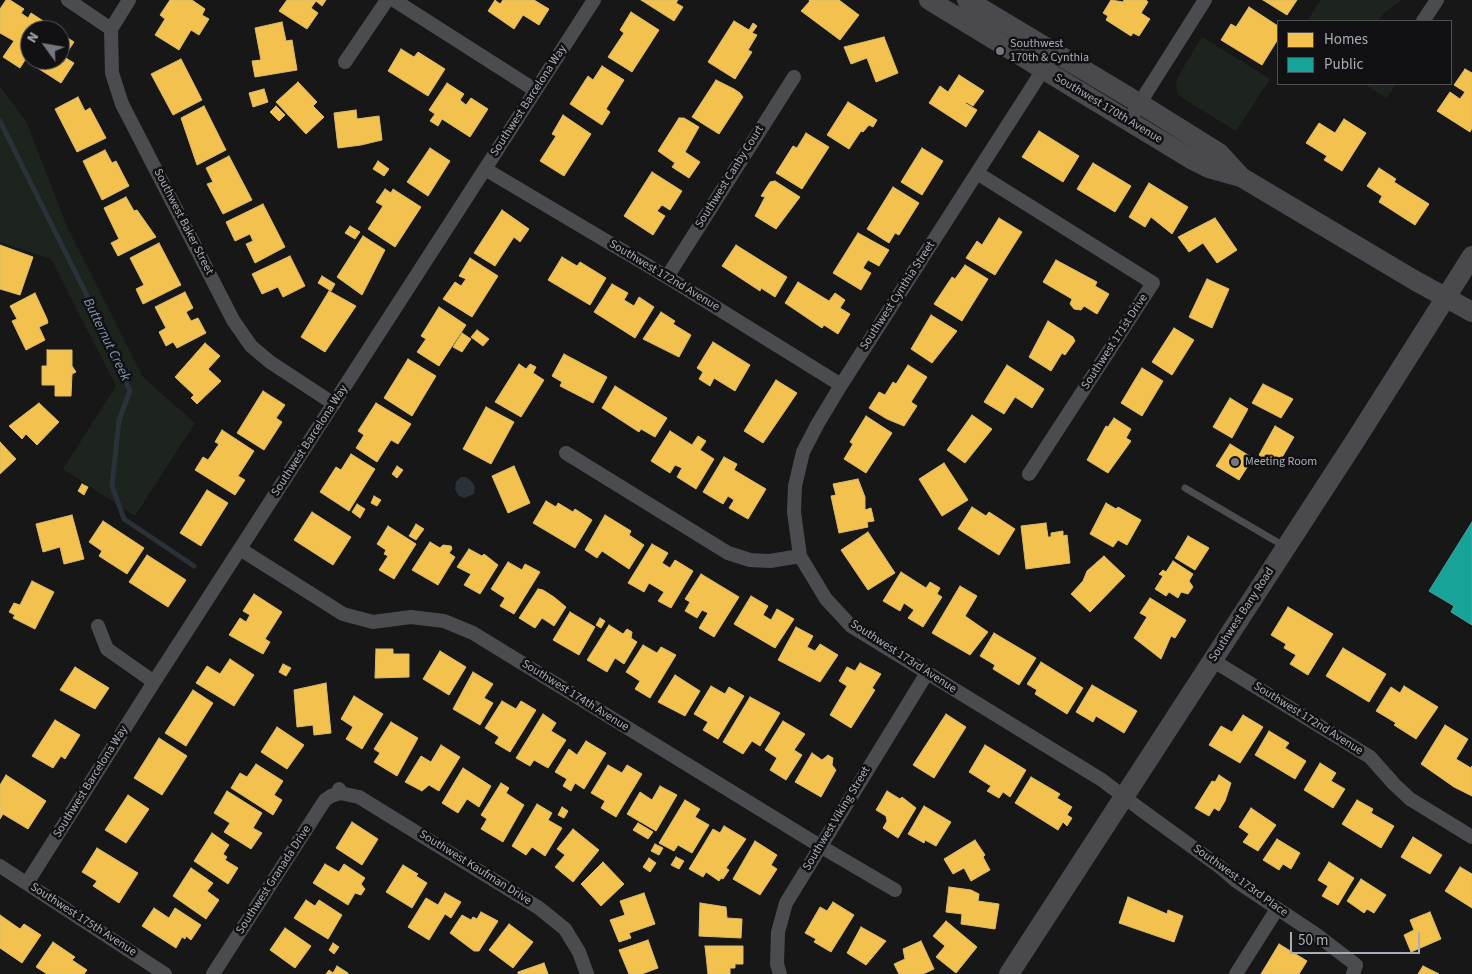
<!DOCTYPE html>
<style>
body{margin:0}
#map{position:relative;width:1472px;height:974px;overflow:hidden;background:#171717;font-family:"Source Sans 3",sans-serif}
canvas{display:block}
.legend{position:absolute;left:1277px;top:20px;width:175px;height:65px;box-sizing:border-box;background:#111113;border:1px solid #4d4f55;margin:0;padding:6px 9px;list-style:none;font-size:15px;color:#a8adb8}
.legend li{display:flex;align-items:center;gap:10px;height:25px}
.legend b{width:25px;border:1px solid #4d4f55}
.north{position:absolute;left:20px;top:20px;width:50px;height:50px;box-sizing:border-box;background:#111113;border:1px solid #4d4f55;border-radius:50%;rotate:302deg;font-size:14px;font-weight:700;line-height:20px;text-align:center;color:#a8adb8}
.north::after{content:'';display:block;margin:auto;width:18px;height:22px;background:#757880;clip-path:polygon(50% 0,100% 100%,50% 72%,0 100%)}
.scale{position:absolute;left:1290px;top:932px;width:130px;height:22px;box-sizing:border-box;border:2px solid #a8adb8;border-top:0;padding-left:6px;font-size:15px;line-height:18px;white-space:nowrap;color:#a8adb8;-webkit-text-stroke:4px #111113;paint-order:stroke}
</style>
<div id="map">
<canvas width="1472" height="974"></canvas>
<ul class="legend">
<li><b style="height:14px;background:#f2c14e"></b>Homes</li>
<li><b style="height:14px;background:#17a398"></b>Public</li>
</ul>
<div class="north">N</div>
<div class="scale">50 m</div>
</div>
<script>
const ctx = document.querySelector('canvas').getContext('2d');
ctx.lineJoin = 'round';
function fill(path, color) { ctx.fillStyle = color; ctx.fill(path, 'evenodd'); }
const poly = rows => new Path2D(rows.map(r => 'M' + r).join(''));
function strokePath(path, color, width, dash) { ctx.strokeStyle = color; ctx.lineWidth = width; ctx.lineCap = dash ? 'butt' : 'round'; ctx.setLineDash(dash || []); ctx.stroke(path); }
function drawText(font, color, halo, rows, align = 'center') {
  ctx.font = font + ' "Source Sans 3",sans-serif'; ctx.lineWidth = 5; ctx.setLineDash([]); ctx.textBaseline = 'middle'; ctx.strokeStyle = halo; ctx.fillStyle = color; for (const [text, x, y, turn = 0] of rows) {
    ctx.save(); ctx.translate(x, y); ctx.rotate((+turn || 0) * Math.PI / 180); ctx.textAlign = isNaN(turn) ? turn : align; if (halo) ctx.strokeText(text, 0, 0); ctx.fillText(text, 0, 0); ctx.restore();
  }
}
const green = poly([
 [1321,0,1400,0,1401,1,1384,13,1378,21,1307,21],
 [1202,37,1270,79,1236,131,1187,101,1178,94,1176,86,1177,78],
 [1364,84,1396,84,1387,98],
 [0,86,27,123,67,227,143,377,195,423,135,516,63,469,116,386,51,259,0,242]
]);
const water = poly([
 [461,477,466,477,472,482,475,487,474,494,464,498,458,495,455,489,456,482]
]);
const homes = poly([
 [6,0,10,0,24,9,21,13,28,18,31,13,48,24,44,30,30,30,30,52,20,68,3,57,14,41,0,33,0,9,6,0],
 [170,0,192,0,205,9,202,15,209,19,199,35,191,30,179,50,155,35,165,19,160,15,170,0],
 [287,0,326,0,322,6,316,1,311,8,318,13,307,29,279,11,287,0],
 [495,0,500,4,503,0,534,0,549,9,539,25,523,15,514,29,488,11,495,0],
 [641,0,678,0,676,3,683,7,674,21,641,0],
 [809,0,839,0,859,15,840,40,801,11,810,1,809,0],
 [1111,0,1123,2,1124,0,1146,0,1148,2,1141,13,1150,19,1139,36,1133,33,1131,36,1106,20,1108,16,1103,13,1111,0],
 [1263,0,1297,0,1287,15,1263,0],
 [1249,7,1278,26,1278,39,1262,65,1221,40,1231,24,1236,27,1249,7],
 [631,12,659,30,632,72,608,57,624,33,620,30,631,12],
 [734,21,749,30,753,23,757,26,752,33,757,35,748,50,752,52,735,79,708,62,734,21],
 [282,22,286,41,292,40,297,70,255,77,252,61,261,60,255,28,282,22],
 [60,33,74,42,64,57,74,63,61,83,33,65,36,60,60,60,60,33],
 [884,37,898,73,876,82,867,58,851,64,844,47,884,37],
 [401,49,414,57,418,52,445,69,428,96,388,71,401,49],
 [181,59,202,100,173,115,151,74,181,59],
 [602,66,624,80,606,109,610,112,602,125,570,104,588,76,593,80,602,66],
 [1465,69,1472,73,1472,128,1470,132,1437,111,1450,92,1460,99,1465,92,1454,85,1465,69],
 [959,75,984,91,973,106,966,102,965,103,977,110,966,127,929,103,940,86,948,92,959,75],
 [716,80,734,89,740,93,743,97,719,134,692,117,716,80],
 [298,82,317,102,313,106,324,117,306,134,276,102,298,82],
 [447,83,464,94,460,100,466,105,471,98,488,109,470,137,442,119,438,126,430,121,435,114,429,110,447,83],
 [264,89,268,102,253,107,249,93,264,89],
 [78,97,85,111,90,108,106,138,77,152,55,109,78,97],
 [848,102,877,120,873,127,869,125,863,132,861,131,849,149,827,135,848,102],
 [204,106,226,150,197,165,181,118,204,106],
 [276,106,285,115,279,121,270,112,276,106],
 [356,110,357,119,379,116,382,140,361,145,338,148,334,113,356,110],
 [563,115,591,134,564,176,540,161,556,136,552,134,563,115],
 [679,118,684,118,699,127,685,152,700,162,689,178,672,167,675,163,658,151,679,118],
 [1344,119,1366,133,1342,171,1324,160,1327,156,1306,143,1319,123,1335,133,1344,119],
 [1039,131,1079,156,1063,182,1022,157,1039,131],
 [806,133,829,147,802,189,776,173,793,146,797,148,806,133],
 [430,148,450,161,428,196,407,182,430,148],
 [922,148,943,161,922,195,901,182,922,148],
 [105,150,112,163,116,161,129,186,102,200,83,161,105,150],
 [229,156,252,200,223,214,207,184,213,182,206,168,229,156],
 [378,161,389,169,384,176,373,169,378,161],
 [1093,163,1131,186,1115,212,1077,189,1093,163],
 [1379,168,1396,179,1394,182,1429,204,1415,225,1379,202,1382,196,1367,186,1379,168],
 [652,172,682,191,670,210,662,205,657,211,665,216,653,235,624,216,652,172],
 [775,181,800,197,776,229,755,216,765,197,761,196,770,182,775,181],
 [1149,183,1188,207,1172,234,1151,217,1145,227,1129,217,1149,183],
 [893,187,919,203,899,235,895,233,889,243,867,229,893,187],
 [385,189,391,193,393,189,421,207,395,247,368,229,383,206,376,202,385,189],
 [126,197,134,211,137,210,156,237,118,256,111,243,119,239,104,208,126,197],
 [263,204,285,247,255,263,246,244,253,241,250,234,235,241,226,222,263,204],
 [502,210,529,229,520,242,514,237,495,266,474,253,502,210],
 [999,218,1022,232,995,275,966,258,977,241,982,245,999,218],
 [1215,218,1237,250,1217,263,1203,243,1189,252,1178,237,1215,218],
 [350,226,360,232,355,239,345,233,350,226],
 [858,233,889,250,879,266,868,260,863,268,871,273,861,290,833,273,858,233],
 [363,236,385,250,362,295,337,277,363,236],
 [159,243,181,285,143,304,136,289,144,285,130,258,159,243],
 [0,245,33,257,20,295,0,289,0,245],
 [736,245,787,277,775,297,761,288,760,291,722,266,736,245],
 [290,256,305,286,283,297,278,287,262,294,252,274,290,256],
 [562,257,577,266,580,262,606,278,590,305,548,280,562,257],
 [470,258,498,276,472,317,443,299,455,282,461,286,466,279,459,276,470,258],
 [1056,260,1097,282,1095,286,1109,294,1097,314,1084,306,1081,310,1074,309,1070,304,1072,299,1043,282,1056,260],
 [965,265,988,279,962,321,934,304,952,277,955,279,965,265],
 [322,276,335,284,331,291,318,283,322,276],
 [1207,279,1229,289,1212,328,1189,317,1207,279],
 [798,282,829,301,835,293,845,300,840,308,850,314,838,334,824,325,822,328,785,303,798,282],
 [612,284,628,293,624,300,634,306,639,297,654,307,635,338,594,312,612,284],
 [329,291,356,306,325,352,301,337,329,291],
 [185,292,193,308,186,312,191,321,198,318,206,333,177,348,173,342,166,346,159,332,166,328,155,307,185,292],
 [35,293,47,319,48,323,39,327,45,340,26,350,12,321,17,319,10,306,35,293],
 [439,307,466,325,439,366,417,352,426,339,421,336,439,307],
 [661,312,675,321,673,324,691,335,679,357,643,339,661,312],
 [931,315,957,331,932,363,911,349,931,315],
 [1048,321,1073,337,1075,341,1065,355,1062,353,1051,371,1029,357,1048,321],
 [1174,328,1194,340,1172,375,1152,362,1174,328],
 [477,330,489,339,483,346,471,337,477,330],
 [462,333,471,339,462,352,453,347,462,333],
 [713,342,750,365,735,391,714,378,710,386,699,379,703,372,697,368,713,342],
 [205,343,220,356,208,369,221,381,197,404,191,398,194,395,175,377,205,343],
 [47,350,72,350,72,366,76,372,72,374,71,396,55,396,55,385,42,385,42,366,47,366,47,350],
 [564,354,607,377,593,403,560,386,562,382,552,376,564,354],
 [408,359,436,376,412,416,384,398,408,359],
 [519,364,526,369,530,364,536,367,533,373,544,380,521,417,495,402,519,364],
 [908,365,927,377,911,402,917,406,904,426,887,419,869,408,879,392,885,395,893,382,896,384,908,365],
 [1007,365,1044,389,1032,408,1015,397,1004,414,984,402,1007,365],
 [1142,368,1163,381,1142,416,1121,403,1142,368],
 [776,380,797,393,763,443,744,431,776,380],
 [1263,384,1293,399,1281,418,1252,403,1263,384],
 [615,386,667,418,655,437,641,429,639,432,602,408,615,386],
 [263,391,285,405,276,418,282,422,264,450,237,433,263,391],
 [1230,398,1248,409,1232,438,1213,427,1230,398],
 [39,403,59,422,37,445,26,434,22,439,9,426,39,403],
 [376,403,411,424,398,444,391,440,377,462,356,448,364,435,358,431,376,403],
 [486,407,514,422,491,464,463,449,486,407],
 [972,415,992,429,965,463,947,450,972,415],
 [866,416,892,433,866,473,844,459,853,444,850,442,866,416],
 [1114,418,1131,429,1126,438,1131,441,1108,473,1087,460,1106,426,1108,427,1114,418],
 [1275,426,1294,437,1277,466,1259,455,1275,426],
 [222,430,254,451,238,476,245,480,235,495,195,470,203,457,208,460,219,444,215,442,222,430],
 [670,431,692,445,698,436,706,441,700,450,714,459,696,489,677,477,682,468,675,465,670,473,651,461,670,431],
 [0,442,16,459,0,474,0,442],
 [1230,444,1253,458,1239,480,1216,466,1230,444],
 [351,454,375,469,349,511,320,492,336,467,341,470,351,454],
 [724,457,737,464,734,470,766,489,748,519,729,508,734,500,728,496,723,504,703,492,724,457],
 [944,463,968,500,942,516,919,479,944,463],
 [397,466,403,470,397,478,392,474,397,466],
 [514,466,530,503,508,513,492,476,514,466],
 [858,479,865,497,865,510,871,508,874,521,867,522,868,527,839,533,831,496,836,495,833,484,858,479],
 [82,484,88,487,84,495,78,491,82,484],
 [207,490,228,503,201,546,180,533,207,490],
 [374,496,381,500,377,506,371,503,374,496],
 [546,501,556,507,558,503,573,512,575,509,592,520,575,548,533,523,546,501],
 [1106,503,1116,509,1118,507,1141,520,1127,545,1118,540,1113,547,1090,534,1106,503],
 [357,504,365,509,360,518,352,512,357,504],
 [972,507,986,516,989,512,1015,529,999,555,958,529,972,507],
 [312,512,351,537,333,565,294,540,312,512],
 [72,515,84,559,64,564,60,547,43,552,36,524,72,515],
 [605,515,631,531,629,535,644,545,629,569,602,551,597,558,585,550,605,515],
 [103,521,144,548,127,574,99,556,102,551,89,542,103,521],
 [1046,523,1048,537,1051,537,1051,533,1063,531,1063,536,1067,535,1070,563,1026,569,1021,526,1046,523],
 [416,524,424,529,416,540,409,536,416,524],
 [388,526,416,544,394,579,379,570,388,556,384,554,386,550,377,544,388,526],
 [868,532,895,573,868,590,841,550,868,532],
 [1188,536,1209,548,1195,570,1175,558,1188,536],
 [430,542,440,548,443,545,451,546,452,549,449,553,455,557,438,585,412,570,430,542],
 [652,544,668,553,662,563,670,568,675,560,693,571,671,608,658,601,664,592,649,583,644,592,628,583,652,544],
 [469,549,482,556,484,554,498,565,480,594,464,585,471,574,457,567,469,549],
 [147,555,186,580,168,607,129,582,147,555],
 [1104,556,1125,576,1090,612,1071,594,1083,581,1087,571,1104,556],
 [1173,561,1193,574,1189,581,1193,587,1188,594,1181,592,1178,598,1169,592,1166,596,1155,589,1163,576,1159,574,1163,570,1166,572,1173,561],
 [508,562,522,570,525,564,540,572,514,614,500,606,505,598,491,589,508,562],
 [901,572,926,588,930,582,940,588,937,594,942,597,923,627,908,618,914,610,904,603,900,611,883,601,901,572],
 [701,574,739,597,714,637,699,628,708,613,702,610,697,618,685,611,690,602,685,599,701,574],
 [32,581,54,592,35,629,13,618,15,615,9,612,14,603,20,605,32,581],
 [960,586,977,596,965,616,988,632,970,655,932,633,960,586],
 [538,589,543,590,554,597,566,607,554,626,542,618,535,628,519,618,538,589],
 [254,594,282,612,265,639,270,642,263,654,229,635,240,618,246,622,250,615,243,611,254,594],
 [751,596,768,606,763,615,771,620,777,609,794,619,775,648,734,624,751,596],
 [1150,598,1186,620,1175,638,1171,636,1161,659,1134,638,1147,617,1140,613,1150,598],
 [1288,607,1333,634,1308,675,1290,664,1296,655,1284,648,1286,644,1271,635,1288,607],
 [570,612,595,627,579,655,553,640,570,612],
 [600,618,605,621,601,628,596,625,600,618],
 [609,625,623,634,627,629,632,632,631,638,637,642,624,664,615,658,607,672,587,660,609,625],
 [796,627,813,636,807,647,815,651,820,644,838,655,820,682,778,660,796,627],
 [994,633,1036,658,1019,685,993,669,995,665,980,656,994,633],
 [643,645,657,653,661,647,676,655,650,698,635,689,640,681,626,672,643,645],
 [1343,648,1386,674,1369,702,1326,676,1343,648],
 [376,649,393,649,393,654,409,654,409,677,375,678,376,649],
 [440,651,466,667,449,695,423,679,440,651],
 [230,659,254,675,234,706,196,683,207,666,220,674,230,659],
 [1041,662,1083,688,1067,714,1035,694,1037,690,1027,684,1041,662],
 [860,663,881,674,872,688,875,690,851,728,830,715,847,686,839,681,847,667,855,671,860,663],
 [283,664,291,668,286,676,279,672,283,664],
 [75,667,109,688,95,709,60,690,75,667],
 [473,672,493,684,484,698,493,703,480,725,453,709,473,672],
 [675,675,700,691,685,716,658,702,675,675],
 [326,683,331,733,314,735,313,725,297,727,294,690,326,683],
 [1092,685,1137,711,1124,733,1096,716,1093,722,1076,712,1092,685],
 [711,686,725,694,729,687,744,696,718,739,703,730,708,722,694,714,711,686],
 [1404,686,1438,707,1416,739,1394,725,1396,723,1376,711,1391,687,1400,693,1404,686],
 [193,690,213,703,186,746,165,733,193,690],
 [354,696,383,714,362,749,346,739,353,727,341,719,354,696],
 [750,697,780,713,760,746,752,741,743,754,723,742,750,697],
 [502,701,516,709,521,701,536,710,510,752,495,743,499,737,485,728,502,701],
 [543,714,556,723,551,731,566,740,548,768,534,760,530,766,516,758,543,714],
 [946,714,966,727,934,778,913,765,946,714],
 [1243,715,1263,727,1240,763,1209,745,1221,726,1232,732,1243,715],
 [55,720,80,735,65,759,61,756,53,768,32,756,55,720],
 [783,721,805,734,794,750,802,755,786,780,770,770,777,758,765,750,783,721],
 [391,722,418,738,397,776,374,762,380,753,374,749,391,722],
 [1445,725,1468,739,1456,759,1471,768,1472,766,1472,796,1454,787,1421,764,1445,725],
 [277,727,304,745,287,769,261,752,277,727],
 [1269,731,1289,743,1285,748,1306,761,1295,779,1255,755,1269,731],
 [159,738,187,756,162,795,134,778,159,738],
 [586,741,606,753,584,789,575,783,571,791,563,786,567,779,555,772,569,749,577,755,586,741],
 [441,745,460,757,439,791,429,785,422,791,405,782,421,756,431,762,441,745],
 [985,745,1026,770,1010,797,1003,792,999,798,987,791,991,786,969,772,985,745],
 [812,753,822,760,828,755,833,758,832,765,836,770,821,797,795,782,812,753],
 [1320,763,1336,773,1331,781,1345,789,1333,808,1304,790,1320,763],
 [256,764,283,781,274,795,282,800,273,815,231,788,240,773,247,777,256,764],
 [608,765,622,773,627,765,642,774,616,817,601,808,605,801,591,793,608,765],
 [463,768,491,786,479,807,467,799,458,813,442,803,463,768],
 [6,775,46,801,28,829,3,814,0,819,0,785,6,775],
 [1219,775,1231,783,1225,801,1219,811,1214,808,1209,816,1195,808,1212,781,1215,782,1219,775],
 [1031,777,1060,794,1057,798,1072,807,1067,815,1072,818,1067,826,1063,822,1058,830,1015,803,1031,777],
 [501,783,509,788,506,793,524,805,503,842,481,829,487,819,481,815,501,783],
 [660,786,677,795,656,831,627,814,640,792,652,800,660,786],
 [227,791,262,813,253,828,262,833,251,849,224,832,230,823,214,813,227,791],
 [887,791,900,799,902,797,916,808,898,838,883,828,887,821,886,816,876,810,887,791],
 [128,795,149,809,126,843,105,830,128,795],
 [685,800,700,809,695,817,709,825,692,853,678,845,674,851,659,843,685,800],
 [1357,800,1373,809,1371,813,1394,826,1381,848,1342,824,1357,800],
 [537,804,552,813,548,820,562,828,545,856,532,847,526,855,512,846,537,804],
 [924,806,951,822,936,846,925,840,924,843,908,834,924,806],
 [562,807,568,811,564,818,558,815,562,807],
 [1251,808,1276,825,1258,851,1243,842,1249,834,1239,827,1251,808],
 [352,822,378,839,362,865,336,848,352,822],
 [638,823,653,832,648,839,633,830,638,823],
 [724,826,746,839,726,868,729,870,723,879,721,878,719,881,706,872,703,877,689,869,713,829,720,833,724,826],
 [573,829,599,850,573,882,555,867,565,855,557,849,573,829],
 [212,833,229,845,223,854,227,857,225,860,238,868,228,884,194,861,212,833],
 [1413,837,1442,855,1430,874,1401,857,1413,837],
 [1277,839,1300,853,1291,869,1283,864,1279,870,1263,860,1277,839],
 [975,840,985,855,983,857,990,870,971,881,964,868,953,874,944,859,975,840],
 [755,841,777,855,771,865,777,869,760,895,733,879,755,841],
 [655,844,663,848,659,855,651,851,655,844],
 [97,848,138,873,119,903,93,886,97,881,82,872,97,848],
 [676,857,684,861,679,869,671,865,676,857],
 [649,858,656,863,650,872,643,867,649,858],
 [603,862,624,884,601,906,581,884,603,862],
 [1329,862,1354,878,1338,905,1322,896,1328,886,1318,880,1329,862],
 [325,864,339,872,344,864,365,878,361,884,365,889,361,895,355,893,348,905,313,883,325,864],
 [403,865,418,874,416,876,427,883,412,908,386,892,403,865],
 [1460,867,1472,874,1472,908,1445,891,1460,867],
 [191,868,213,883,207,891,219,900,206,919,173,896,191,868],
 [1361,879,1386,895,1374,913,1367,909,1364,913,1347,901,1361,879],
 [949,887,971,890,979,894,978,901,999,904,995,929,961,924,962,914,946,912,949,887],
 [445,893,461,902,451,918,445,914,429,940,408,927,426,898,438,905,445,893],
 [644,893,655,924,629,933,631,938,619,942,610,920,625,915,620,901,644,893],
 [1128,897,1167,914,1168,910,1183,916,1174,942,1119,923,1128,897],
 [306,900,315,906,319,900,342,915,328,939,294,918,306,900],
 [833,902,854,915,831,952,814,942,816,939,805,933,820,907,827,911,833,902],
 [700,903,726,907,727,918,742,919,741,938,699,936,700,903],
 [154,908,169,918,175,908,201,925,191,940,186,936,185,939,182,937,176,948,142,926,154,908],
 [481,912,498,921,479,951,474,951,450,933,462,915,471,920,473,917,477,919,481,912],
 [1430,912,1441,939,1411,952,1404,935,1414,930,1410,920,1430,912],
 [0,915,20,929,24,924,41,935,22,963,0,948,0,915],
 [946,921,977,947,956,973,936,957,945,946,933,936,946,921],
 [509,924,533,942,513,968,489,950,509,924],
 [861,927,886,941,866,965,847,953,861,927],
 [285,928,311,946,295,968,270,950,285,928],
 [648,940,658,968,642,974,629,974,619,950,648,940],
 [921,941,934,969,923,974,899,974,894,964,905,959,903,949,921,941],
 [53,942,75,957,72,960,87,970,84,974,47,974,36,967,53,942],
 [333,943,339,947,334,954,329,950,333,943],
 [1279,944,1307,961,1299,974,1261,974,1279,944],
 [705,946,743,946,743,964,735,964,735,968,730,968,730,974,708,974,705,946],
 [544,963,548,974,518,974,518,972,544,963],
 [337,966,348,973,348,974,326,974,329,970,333,973,337,966],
 [1423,966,1439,974,1418,974,1423,966]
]);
const public = poly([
 [1472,522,1472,625,1451,612,1454,606,1429,591,1472,522]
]);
const stream = poly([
 [0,121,102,326,130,391,119,420,112,486,124,519,194,566]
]);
const lane = poly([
 [1185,488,1284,546]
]);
const street = poly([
 [68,0,111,29],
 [129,0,111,29,112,73,122,104,233,320,251,346,270,362,334,404],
 [394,0,535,90],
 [1423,21,1437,0],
 [345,62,387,0],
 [1048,62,841,385,817,425,803,452,795,486,794,512,800,556,826,599,851,626,1102,780,1140,809,1220,867,1236,881,1317,935,1356,965,1353,974],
 [1129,120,1205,0],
 [485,169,667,277,841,385],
 [977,173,1153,283,1029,474],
 [667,277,794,77],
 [566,453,728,553,750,560,770,561,800,556],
 [240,549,343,614,373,622,411,617,444,621,473,633,820,846,895,890],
 [98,626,107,649,154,682],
 [1212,660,1370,757,1394,784,1410,799,1472,837],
 [339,789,340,793,359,797,539,908,565,929,579,952,587,974],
 [0,866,165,974],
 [27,883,154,682,594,0],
 [213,974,325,800,331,796,340,793],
 [780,974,777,964,778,932,786,903,927,673],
 [1236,974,1277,909]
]);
const secondary = poly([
 [929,0,1191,159,1209,168,1241,177],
 [967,0,1139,103,1219,153,1241,177,1414,280,1472,312],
 [1009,974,1355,441,1472,256]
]);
const markers = [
 [1000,51,5,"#757880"],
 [1235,462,5,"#757880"]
];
const poiNames = [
 ["Southwest",1010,44],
 ["170th & Cynthia",1010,58],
 ["Meeting Room",1245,462]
];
const streetNames = [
 ["Southwest Barcelona Way",529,101,-57],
 ["Southwest 170th Avenue",1108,109,31],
 ["Southwest Canby Court",730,177,-58],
 ["Southwest Baker Street",183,222,63],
 ["Southwest 172nd Avenue",664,276,31],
 ["Southwest Cynthia Street",898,296,-57],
 ["Southwest 171st Drive",1115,342,-57],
 ["Southwest Barcelona Way",310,441,-57],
 ["Southwest Bany Road",1242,615,-57],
 ["Southwest 173rd Avenue",903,657,33],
 ["Southwest 174th Avenue",575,696,32],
 ["Southwest 172nd Avenue",1308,719,32],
 ["Southwest Barcelona Way",91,782,-58],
 ["Southwest Viking Street",837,819,-59],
 ["Southwest Kaufman Drive",475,868,32],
 ["Southwest Granada Drive",274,880,-57],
 ["Southwest 173rd Place",1240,881,36],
 ["Southwest 175th Avenue",83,920,33]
];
const waterNames = [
 ["Butternut Creek",106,340,64]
];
fill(green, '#1d241e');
fill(water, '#2a3239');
fill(homes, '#f2c14e');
strokePath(homes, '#dcbb6e', 1);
fill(public, '#17a398');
strokePath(public, '#42a6a2', 1);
strokePath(stream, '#2a3239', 5);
strokePath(lane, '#4b4c50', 7);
strokePath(street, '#4b4c50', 14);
strokePath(secondary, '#4a4a4e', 20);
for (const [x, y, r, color] of markers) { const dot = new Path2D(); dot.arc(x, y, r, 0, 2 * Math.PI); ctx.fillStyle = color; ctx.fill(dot); strokePath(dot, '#111113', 2); }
drawText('12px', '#a8adb8', '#111113', poiNames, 'left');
drawText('12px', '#a8adb8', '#111113', streetNames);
drawText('italic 14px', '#7f9bb3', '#111113', waterNames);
</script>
